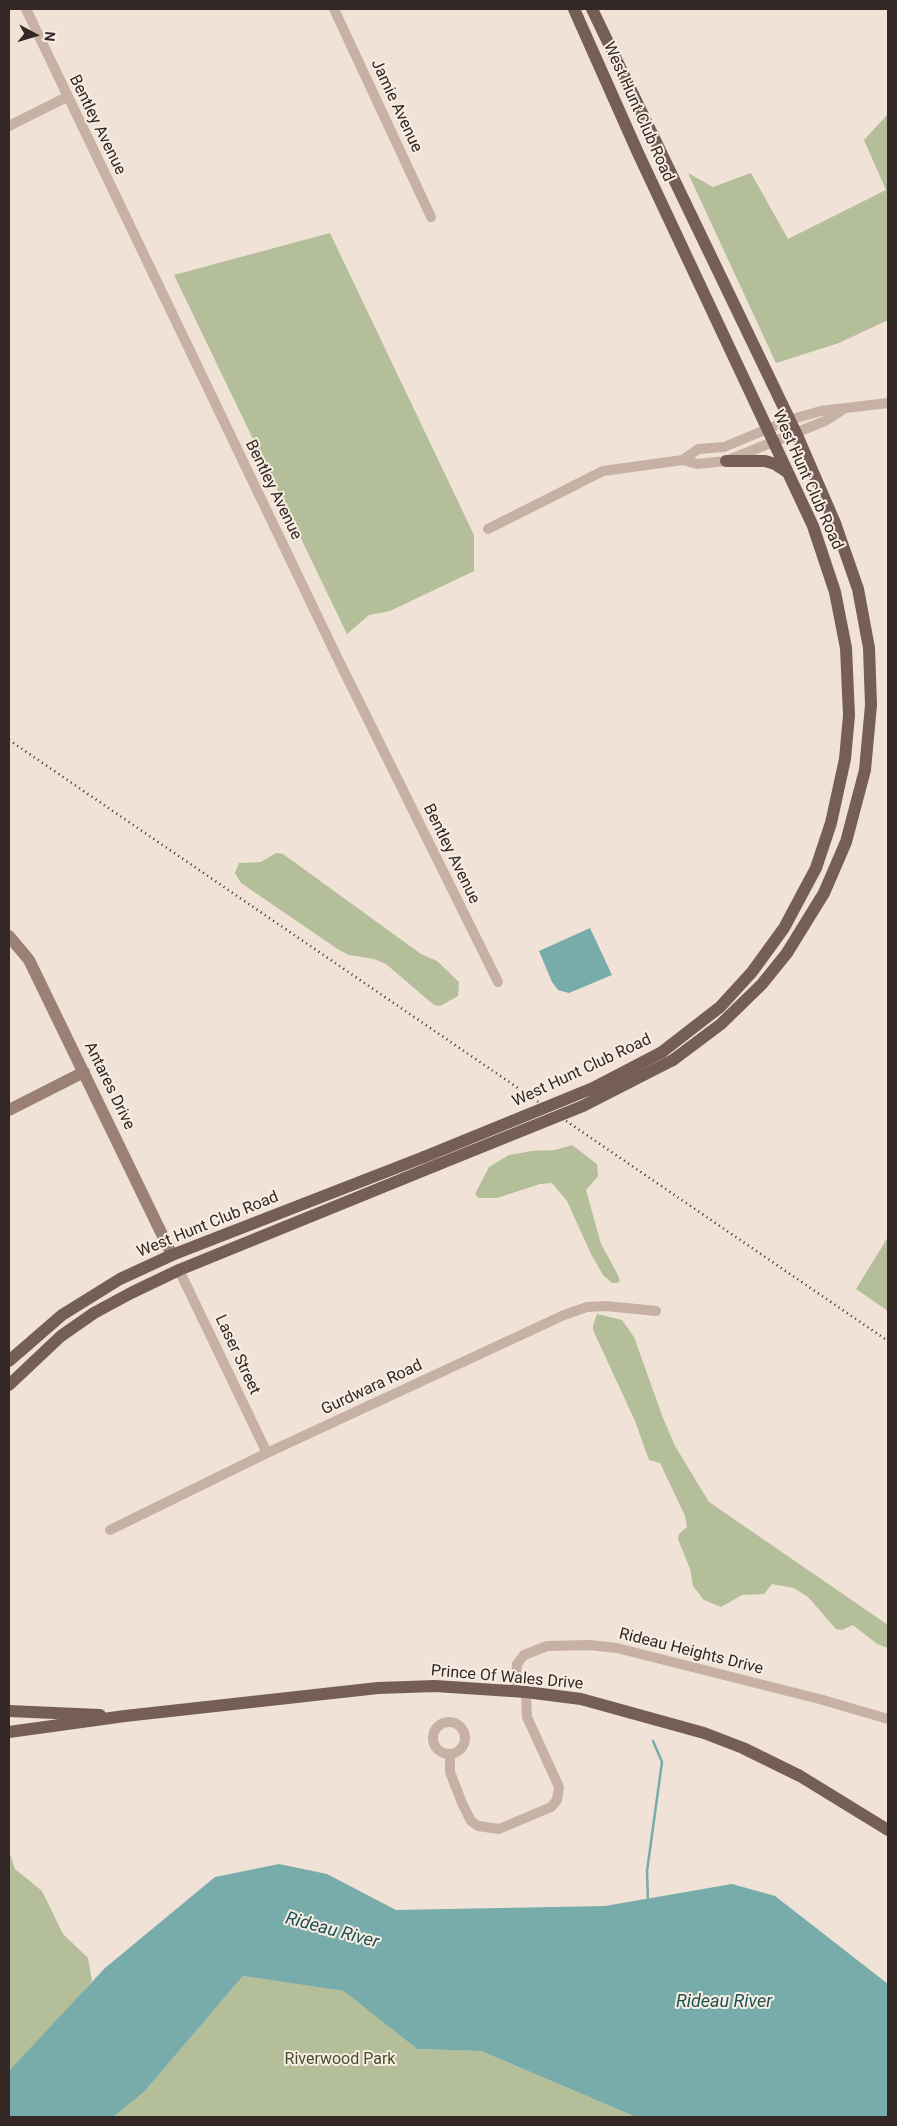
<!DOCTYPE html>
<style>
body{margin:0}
#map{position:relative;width:897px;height:2126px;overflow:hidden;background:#f0e2d7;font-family:Roboto,sans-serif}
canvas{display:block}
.frame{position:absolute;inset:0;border:10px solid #332825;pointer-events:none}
.north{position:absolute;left:10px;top:10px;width:50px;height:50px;-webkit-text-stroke:4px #f8ede3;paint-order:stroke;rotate:96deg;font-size:14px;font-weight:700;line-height:20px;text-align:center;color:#332825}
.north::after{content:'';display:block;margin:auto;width:18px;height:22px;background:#332825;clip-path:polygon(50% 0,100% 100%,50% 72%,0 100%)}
</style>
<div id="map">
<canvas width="897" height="2126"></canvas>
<div class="frame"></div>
<div class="north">N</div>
</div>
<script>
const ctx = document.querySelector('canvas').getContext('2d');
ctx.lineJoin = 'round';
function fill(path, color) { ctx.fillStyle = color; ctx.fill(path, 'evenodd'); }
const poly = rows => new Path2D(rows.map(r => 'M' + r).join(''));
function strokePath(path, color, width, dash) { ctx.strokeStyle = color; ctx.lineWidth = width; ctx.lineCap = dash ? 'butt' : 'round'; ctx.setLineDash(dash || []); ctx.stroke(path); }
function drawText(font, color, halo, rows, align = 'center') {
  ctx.font = font + ' Roboto,sans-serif'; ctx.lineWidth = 4; ctx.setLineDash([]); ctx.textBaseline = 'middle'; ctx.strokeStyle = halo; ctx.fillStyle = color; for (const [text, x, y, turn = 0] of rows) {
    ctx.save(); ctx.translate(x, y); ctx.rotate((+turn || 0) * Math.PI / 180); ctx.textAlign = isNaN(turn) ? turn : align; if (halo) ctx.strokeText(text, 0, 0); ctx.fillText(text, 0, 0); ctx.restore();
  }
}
const green = poly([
 [888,114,888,320,839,343,776,363,688,173,713,187,751,173,788,239,886,190,864,140],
 [330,233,474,535,474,571,390,611,369,615,347,634,174,275],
 [276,853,283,854,421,954,437,961,459,982,458,996,440,1006,434,1005,386,964,374,959,349,955,339,950,241,883,235,873,239,863,261,862],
 [572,1145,597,1164,598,1176,586,1190,601,1244,618,1275,620,1281,617,1283,612,1283,603,1275,591,1254,567,1201,552,1183,540,1184,497,1198,479,1198,475,1194,489,1167,509,1155,532,1151,555,1150],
 [888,1237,888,1311,856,1289],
 [597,1314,622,1320,634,1337,663,1418,675,1446,709,1502,888,1625,888,1648,877,1644,853,1625,842,1630,836,1629,808,1597,794,1588,772,1584,764,1594,742,1595,721,1607,704,1600,693,1586,690,1569,678,1539,679,1534,687,1527,685,1516,660,1463,649,1460,635,1421,593,1330,593,1325],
 [9,1851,15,1869,42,1891,63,1934,88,1958,92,1981,55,2029,9,2072],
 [243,1976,345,1991,417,2049,481,2051,636,2117,113,2117,144,2092]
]);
const water = poly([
 [590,928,612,975,569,993,558,990,552,982,539,951],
 [279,1864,327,1874,396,1910,605,1906,732,1884,775,1896,888,1984,888,2117,636,2117,481,2051,417,2049,344,1991,243,1976,144,2092,113,2117,9,2117,9,2071,105,1968,215,1877]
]);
const stream = poly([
 [648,1902,647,1871,662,1762,653,1741]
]);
const street = poly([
 [26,9,336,655,498,982],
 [334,9,431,217],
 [9,126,67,97],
 [683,460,698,449,724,447,789,420,821,411,888,403],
 [488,529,603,471,683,460,697,464,726,461,825,421,842,410],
 [179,1270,267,1453],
 [110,1530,267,1453,564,1315,587,1307,606,1306,656,1311],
 [515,1692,517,1664,524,1655,547,1646,589,1645,617,1648,823,1700,888,1719],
 '433 1738a16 16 0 1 1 32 0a16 16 0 1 1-32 0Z',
 [450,1754,450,1772,462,1803,471,1821,478,1826,499,1829,551,1807,557,1800,559,1787,527,1717,526,1692]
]);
const secondary = poly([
 [9,936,29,960,172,1255],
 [9,1110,84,1072]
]);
const primary = poly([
 [574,9,638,153,813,526,835,592,846,648,849,715,845,759,831,823,816,868,784,928,752,972,720,1007,662,1052],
 [592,9,796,433,835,523,858,589,869,648,871,705,865,770,846,842,824,893,787,953,762,984,721,1024,673,1060],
 [726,461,765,461,775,464,787,472],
 [9,1361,62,1315,120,1279,172,1255,424,1157],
 [9,1385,61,1336,94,1313,131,1293,179,1270,437,1165],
 [9,1711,100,1715],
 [9,1732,125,1716,378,1688,435,1686,526,1692,581,1699,704,1733,743,1748,800,1776,888,1830]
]);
const rail = poly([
 [9,740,888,1341]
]);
const primaryBridge = poly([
 [424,1157,593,1088,662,1052],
 [437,1165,583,1106,673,1060]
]);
const streetNames = [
 ["Jamie Avenue",396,106,65],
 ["West Hunt Club Road",638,112,66],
 ["Bentley Avenue",97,125,64],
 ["West Hunt Club Road",807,480,66],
 ["Bentley Avenue",273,490,64],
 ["Bentley Avenue",451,854,64],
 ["West Hunt Club Road",582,1071,-25],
 ["Antares Drive",109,1086,64],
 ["West Hunt Club Road",208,1225,-22],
 ["Laser Street",237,1355,65],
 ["Gurdwara Road",372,1388,-25],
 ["Rideau Heights Drive",691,1652,14],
 ["Prince Of Wales Drive",507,1678,5]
];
const parkNames = [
 ["Riverwood Park",340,2060]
];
const waterNames = [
 ["Rideau River",332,1931,15],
 ["Rideau River",724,2002]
];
fill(green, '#b4be98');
fill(water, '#77acaa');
strokePath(stream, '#77acaa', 2.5);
strokePath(street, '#c7b1a4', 10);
strokePath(secondary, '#9b8075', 12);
strokePath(primary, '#755e56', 12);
strokePath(rail, '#332825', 2.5, [1, 4]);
strokePath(primaryBridge, '#755e56', 12);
drawText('16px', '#332825', '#f8ede3', streetNames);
drawText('16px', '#45502a', '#f8ede3', parkNames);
drawText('italic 18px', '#1c5352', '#f8ede3', waterNames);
</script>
